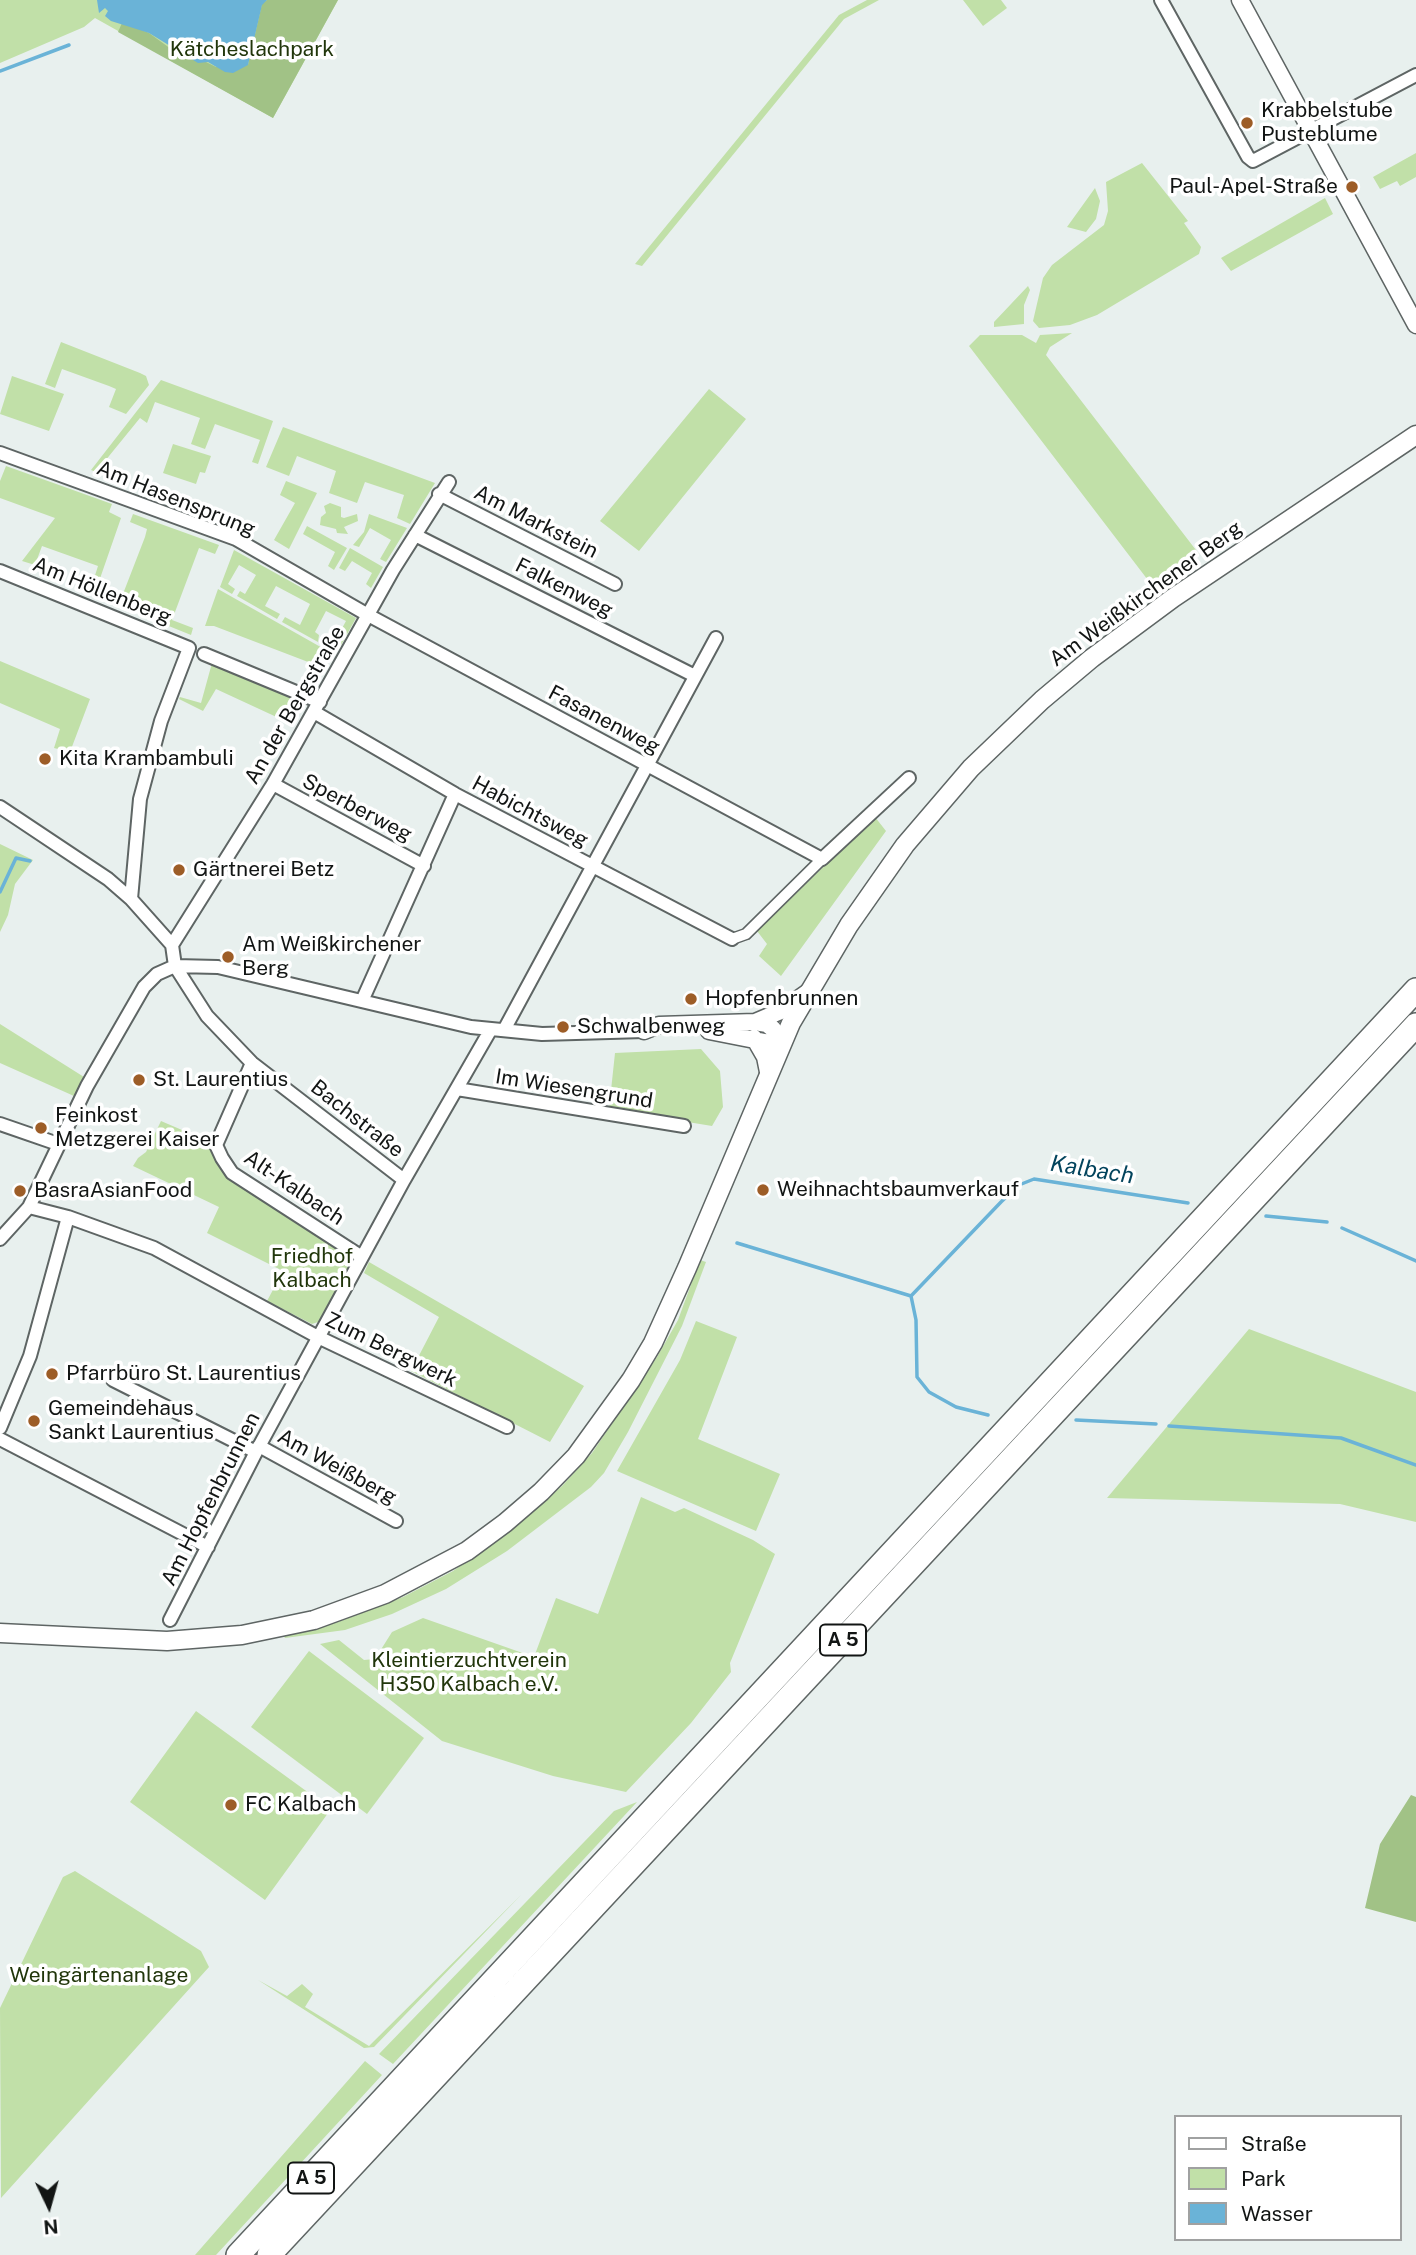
<!DOCTYPE html>
<meta charset="utf-8">
<style>
body{margin:0}
#map{position:relative;width:1416px;height:2255px;overflow:hidden;background:#e8f0ee;font-family:"Public Sans",sans-serif}
canvas{display:block}
.legend{position:absolute;left:1174px;top:2115px;width:228px;height:126px;box-sizing:border-box;background:#fff;border:2px solid #a0a1a1;margin:0;padding:9px 12px;list-style:none;font-size:21px;color:#121514}
.legend li{display:flex;align-items:center;gap:14px;height:35px}
.legend b{width:35px;border:2px solid #a0a1a1}
.north{position:absolute;left:14px;top:2171px;width:70px;height:70px;-webkit-text-stroke:5px #fff;paint-order:stroke;rotate:175deg;font-size:19px;font-weight:700;line-height:28px;text-align:center;color:#121514}
.north::after{content:'';display:block;margin:auto;width:24px;height:32px;background:#121514;clip-path:polygon(50% 0,100% 100%,50% 72%,0 100%)}
</style>
<div id="map">
<canvas width="1416" height="2255"></canvas>
<ul class="legend">
<li><b style="height:9px;background:#fff"></b>Straße</li>
<li><b style="height:19px;background:#c1e0a8"></b>Park</li>
<li><b style="height:19px;background:#6ab3d7"></b>Wasser</li>
</ul>
<div class="north">N</div>
</div>
<script>
const ctx = document.querySelector('canvas').getContext('2d');
ctx.lineJoin = 'round';
function fill(path, color) { ctx.fillStyle = color; ctx.fill(path, 'evenodd'); }
const poly = rows => new Path2D(rows.map(r => 'M' + r).join(''));
function strokePath(path, color, width, dash) { ctx.strokeStyle = color; ctx.lineWidth = width; ctx.lineCap = dash ? 'butt' : 'round'; ctx.setLineDash(dash || []); ctx.stroke(path); }
function drawText(font, color, halo, rows, align = 'center') {
  ctx.font = font + ' "Public Sans",sans-serif'; ctx.lineWidth = 7; ctx.setLineDash([]); ctx.textBaseline = 'middle'; ctx.strokeStyle = halo; ctx.fillStyle = color; for (const [text, x, y, turn = 0] of rows) {
    ctx.save(); ctx.translate(x, y); ctx.rotate((+turn || 0) * Math.PI / 180); ctx.textAlign = isNaN(turn) ? turn : align; if (halo) ctx.strokeText(text, 0, 0); ctx.fillText(text, 0, 0); ctx.restore();
  }
}
const green = poly([
 [0,0,338,0,273,118,95,18,84,27,0,63],
 [867,0,879,0,844,19,642,266,635,264,839,15],
 [963,0,1001,0,1007,8,983,26],
 [1416,153,1416,177,1400,186,1397,181,1380,189,1373,177],
 [1142,163,1188,221,1184,223,1201,247,1199,254,1097,315,1070,325,1039,328,1033,321,1043,278,1052,265,1104,225,1108,211,1106,182],
 [1095,188,1100,201,1096,219,1086,232,1067,227],
 [1325,198,1333,214,1231,271,1221,258],
 [1028,286,1030,290,1024,305,1024,324,994,327,994,322],
 [1072,333,1050,347,1046,355,1199,554,1154,588,969,346,980,335,1022,335,1036,343,1040,335],
 [61,342,140,373,146,376,149,385,126,414,109,407,116,389,109,386,62,369,55,388,45,384],
 [12,376,64,394,49,431,0,414],
 [161,380,273,421,258,464,252,462,260,440,215,424,205,449,191,444,200,418,155,402,147,423,140,418,96,472,91,470],
 [709,389,746,419,639,551,600,521],
 [283,427,435,483,410,524,397,518,404,495,365,482,357,503,329,493,336,471,297,456,289,476,266,467],
 [173,444,211,456,205,473,200,472,196,484,163,473],
 [6,466,112,504,109,512,121,518,96,590,91,588,98,566,42,546,35,565,22,561,55,518,0,498,0,481],
 [286,481,317,493,289,549,274,540,295,503,280,495],
 [330,503,341,507,341,517,344,518,357,514,358,521,344,527,348,534,337,533,336,529,320,525,321,517,326,513,324,506],
 [133,514,219,545,215,554,199,548,172,620,193,628,191,635,102,599,104,593,121,599,145,537,147,529,130,522],
 [369,514,407,528,386,562,380,559,391,540,370,528,359,547,353,545,364,532],
 [307,526,347,548,334,570,328,566,335,552,303,534],
 [350,548,383,567,371,588,366,584,372,573,352,561,345,571,339,568],
 [234,550,356,618,339,649,334,643,346,621,326,611,315,632,319,635,318,642,282,622,285,617,300,625,310,604,276,586,265,606,280,614,277,619,237,596,240,591,245,594,256,575,239,565,228,584,235,589,232,594,220,587],
 [218,589,333,654,316,686,309,684,316,665,214,626,205,626],
 [0,661,90,699,70,752,54,748,60,729,0,703],
 [212,663,294,696,283,720,216,689,203,711,179,699,180,697,201,703],
 [875,817,886,831,781,976,759,956,767,944,757,931],
 [0,844,33,860,15,884,8,915,0,932],
 [0,1024,84,1077,74,1096,0,1063],
 [701,1049,720,1071,723,1107,712,1126,609,1109,615,1053],
 [161,1121,210,1142,229,1176,346,1255,348,1269,318,1322,312,1324,267,1301,283,1271,207,1233,219,1207,133,1166,138,1158,146,1152],
 [700,1260,706,1262,682,1326,628,1432,604,1473,591,1487,507,1551,446,1589,392,1614,345,1630,285,1638,283,1635,338,1622,403,1597,453,1571,509,1532,562,1486,592,1453,657,1357,678,1320],
 [369,1262,584,1386,550,1442,411,1371,439,1317,364,1273],
 [696,1321,737,1337,698,1439,780,1474,756,1531,617,1471,680,1360],
 [1249,1329,1416,1392,1416,1522,1340,1504,1107,1498],
 [641,1497,675,1512,684,1508,753,1540,775,1554,730,1663,731,1672,691,1723,626,1792,553,1776,442,1741,320,1644,339,1640,364,1660,375,1659,392,1632,423,1618,534,1657,556,1598,598,1614],
 [309,1651,424,1738,367,1814,251,1727],
 [196,1711,331,1809,265,1900,130,1802],
 [637,1802,393,2064,379,2054,614,1811],
 [75,1871,201,1951,209,1967,1,2198,0,2008,63,1877],
 [521,1895,374,2047,364,2048,258,1980,287,1996,302,1984,313,1994,305,2007,369,2046],
 [365,2061,382,2075,216,2255,195,2255]
]);
const forest = poly([
 [267,0,338,0,273,118,118,32,122,23,132,26,149,33,171,49,182,50,216,67,248,65,262,4],
 [1411,1795,1416,1797,1416,1922,1365,1908,1380,1844]
]);
const water = poly([
 [97,0,267,0,262,5,248,65,233,73,225,72,208,62,198,63,149,33,111,21,105,16,108,11,105,8,99,13]
]);
const stream = poly([
 [0,71,69,45],
 [0,892,16,858,30,861],
 [1266,1216,1327,1222],
 [1342,1228,1416,1261],
 [737,1243,911,1296,1001,1202,1019,1185,1034,1179,1188,1203],
 [911,1296,916,1320,917,1377,929,1392,956,1407,988,1415],
 [1076,1420,1156,1424],
 [1169,1426,1341,1438,1416,1465]
]);
const pedestrian = poly([
 [732,939,746,934,822,859]
]);
const minor = poly([
 [1161,0,1248,157,1253,161,1416,75],
 [0,453,236,539,368,615,822,859,909,778],
 [439,494,615,584],
 [415,535,695,676],
 [0,571,189,648,161,721,140,799,131,899],
 [204,654,320,702],
 [314,712,455,794,732,939],
 [273,784,424,866],
 [0,807,108,879,131,899,172,945,175,966,207,1016,252,1063,404,1180],
 [172,945,273,784,393,570,449,482],
 [362,1001,455,794],
 [504,1030,716,638],
 [252,1063,216,1145,222,1158,232,1173,362,1257],
 [457,1089,684,1126],
 [0,1124,58,1144],
 [29,1207,68,1217,154,1248,318,1337,507,1427],
 [0,1239,29,1207,87,1086,144,987,157,974,175,966,218,967,471,1027,542,1034,644,1031],
 [113,1380,256,1452],
 [0,1428,30,1356,68,1217],
 [0,1439,208,1547],
 [259,1446,396,1521],
 [170,1620,256,1452,404,1180,491,1029]
]);
const tertiary = poly([
 [1240,0,1416,325],
 [755,1022,781,1011,808,992],
 [644,1031,659,1025,755,1022,767,1024,773,1029,780,1045],
 [709,1031,780,1045],
 [754,1038,765,1057,768,1072]
]);
const secondary = poly([
 [0,1633,167,1641,242,1635,314,1620,385,1594,467,1551,505,1523,541,1492,576,1456,631,1380,653,1343,687,1268,791,1023,849,925,905,845,971,768,1042,700,1092,658,1173,598,1416,435]
]);
const motorway = poly([
 [238,2255,1416,990],
 [269,2255,1416,1025]
]);
const markers = [
 [1247,123,7,"#9d5d27"],
 [1352,187,7,"#9d5d27"],
 [45,759,7,"#9d5d27"],
 [179,870,7,"#9d5d27"],
 [228,957,7,"#9d5d27"],
 [691,999,7,"#9d5d27"],
 [563,1027,7,"#9d5d27"],
 [139,1080,7,"#9d5d27"],
 [41,1128,7,"#9d5d27"],
 [763,1190,7,"#9d5d27"],
 [20,1191,7,"#9d5d27"],
 [52,1374,7,"#9d5d27"],
 [34,1421,7,"#9d5d27"],
 [231,1805,7,"#9d5d27"]
];
const shields = [
 [843,1640,46],
 [311,2178,46]
];
const shieldNames = [
 ["A 5",843,1640],
 ["A 5",311,2178]
];
const parkNames = [
 ["Kätcheslachpark",252,50],
 ["Friedhof",312,1257],
 ["Kalbach",312,1281],
 ["Kleintierzuchtverein",469,1661],
 ["H350 Kalbach e.V.",469,1685],
 ["Weingärtenanlage",99,1976]
];
const poiNames = [
 ["Krabbelstube",1261,111],
 ["Pusteblume",1261,135],
 ["Paul-Apel-Straße",1338,187,"right"],
 ["Kita Krambambuli",59,759],
 ["Gärtnerei Betz",193,870],
 ["Am Weißkirchener",242,945],
 ["Berg",242,969],
 ["Hopfenbrunnen",705,999],
 ["Schwalbenweg",577,1027],
 ["St. Laurentius",153,1080],
 ["Feinkost",55,1116],
 ["Metzgerei Kaiser",55,1140],
 ["Weihnachtsbaumverkauf",777,1190],
 ["BasraAsianFood",34,1191],
 ["Pfarrbüro St. Laurentius",66,1374],
 ["Gemeindehaus",48,1409],
 ["Sankt Laurentius",48,1433],
 ["FC Kalbach",245,1805]
];
const streetNames = [
 ["Am Hasensprung",176,499,22],
 ["Am Markstein",536,522,27],
 ["Falkenweg",564,588,27],
 ["Am Höllenberg",102,591,22],
 ["Am Weißkirchener Berg",1146,594,-36],
 ["An der Bergstraße",295,705,-60],
 ["Fasanenweg",604,720,28],
 ["Sperberweg",357,808,28],
 ["Habichtsweg",530,812,28],
 ["Im Wiesengrund",574,1089,9],
 ["Bachstraße",357,1119,38],
 ["Alt-Kalbach",294,1188,34],
 ["Zum Bergwerk",391,1350,26],
 ["Am Weißberg",337,1467,29],
 ["Am Hopfenbrunnen",211,1499,-63]
];
const waterNames = [
 ["Kalbach",1092,1170,9]
];
fill(green, '#c1e0a8');
fill(forest, '#a1c286');
fill(water, '#6ab3d7');
strokePath(stream, '#6ab3d7', 3.5);
strokePath(pedestrian, '#5e6564', 13);
strokePath(minor, '#5e6564', 16);
strokePath(tertiary, '#5e6564', 19);
strokePath(secondary, '#5e6564', 21);
strokePath(motorway, '#5e6564', 26);
strokePath(pedestrian, '#fff', 10);
strokePath(minor, '#fff', 12);
strokePath(tertiary, '#fff', 16);
strokePath(secondary, '#fff', 18);
strokePath(motorway, '#fff', 23);
for (const [x, y, r, color] of markers) { const dot = new Path2D(); dot.arc(x, y, r, 0, 2 * Math.PI); ctx.fillStyle = color; ctx.fill(dot); strokePath(dot, '#fff', 2.5); }
for (const [x, y, w] of shields) { const box = new Path2D(); box.roundRect(x - w / 2, y - 15.5, w, 31, 5); ctx.fillStyle = '#fff'; ctx.fill(box); strokePath(box, '#121514', 2); }
drawText('bold 19px', '#121514', null, shieldNames);
drawText('21px', '#21360b', '#fff', parkNames);
drawText('21px', '#121514', '#fff', poiNames, 'left');
drawText('21px', '#121514', '#fff', streetNames);
drawText('italic 23px', '#03445d', '#fff', waterNames);
</script>
